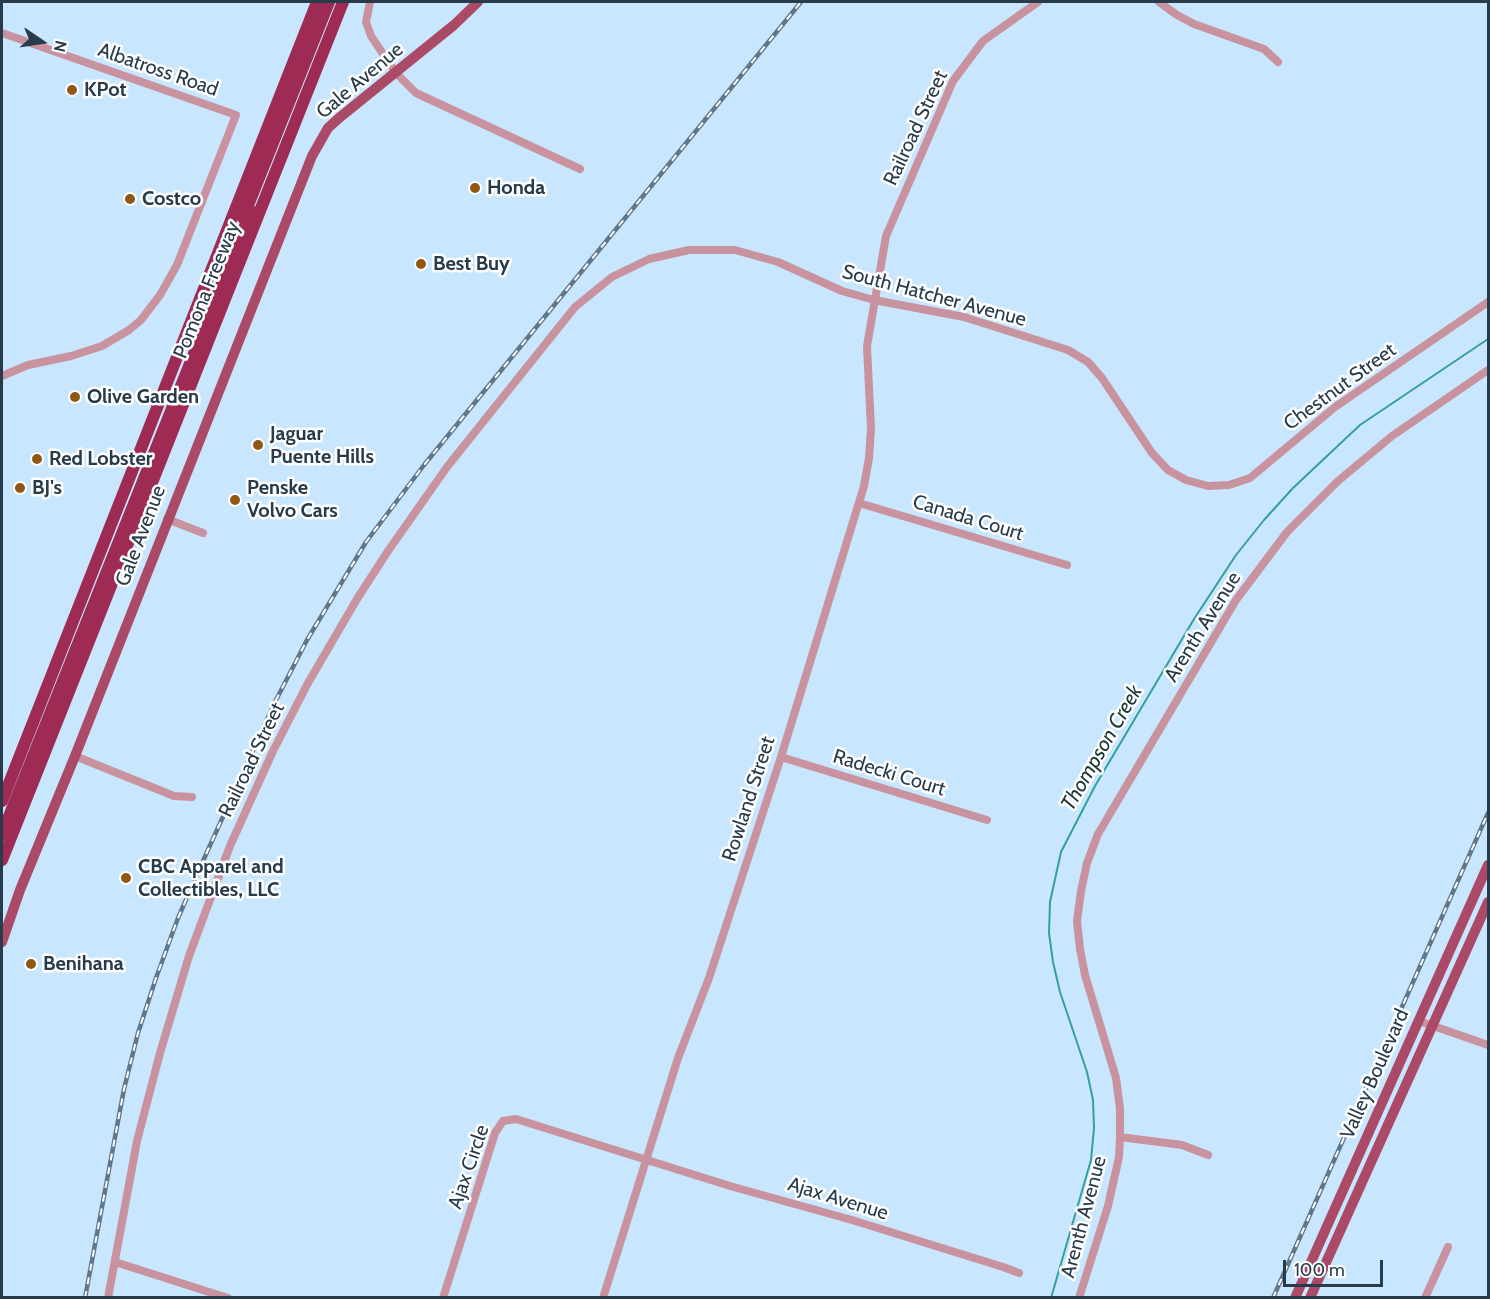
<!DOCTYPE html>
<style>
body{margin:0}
#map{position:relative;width:1490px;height:1299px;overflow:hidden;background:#c8e6fe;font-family:Cabin,sans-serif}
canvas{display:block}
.frame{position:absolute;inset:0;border:3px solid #273b4b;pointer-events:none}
.north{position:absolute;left:12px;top:12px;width:60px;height:60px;-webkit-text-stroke:4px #fff;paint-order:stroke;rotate:103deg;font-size:16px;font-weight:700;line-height:24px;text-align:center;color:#273b4b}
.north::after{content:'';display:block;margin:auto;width:21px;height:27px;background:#273b4b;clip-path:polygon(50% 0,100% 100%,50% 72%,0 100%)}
.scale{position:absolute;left:1283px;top:1260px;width:100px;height:27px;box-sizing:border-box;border:3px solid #273b4b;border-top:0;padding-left:8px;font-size:18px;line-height:21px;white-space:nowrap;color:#273b4b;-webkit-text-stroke:4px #fff;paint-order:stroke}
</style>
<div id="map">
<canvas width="1490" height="1299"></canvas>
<div class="frame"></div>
<div class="north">N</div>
<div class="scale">100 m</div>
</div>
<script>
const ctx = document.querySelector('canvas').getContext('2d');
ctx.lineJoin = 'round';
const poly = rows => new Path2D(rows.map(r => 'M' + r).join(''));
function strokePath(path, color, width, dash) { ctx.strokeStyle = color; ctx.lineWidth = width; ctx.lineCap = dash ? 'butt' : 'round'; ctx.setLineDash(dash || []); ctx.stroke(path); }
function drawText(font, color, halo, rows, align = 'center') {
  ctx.font = font + ' Cabin,sans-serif'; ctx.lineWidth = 5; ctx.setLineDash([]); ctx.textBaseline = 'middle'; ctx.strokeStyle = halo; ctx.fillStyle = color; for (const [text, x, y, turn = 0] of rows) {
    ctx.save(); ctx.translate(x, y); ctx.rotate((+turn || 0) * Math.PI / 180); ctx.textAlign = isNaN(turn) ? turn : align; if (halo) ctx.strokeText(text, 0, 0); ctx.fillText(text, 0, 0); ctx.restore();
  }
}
const stream = poly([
 [1051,1298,1091,1160,1094,1128,1093,1100,1087,1072,1060,992,1053,962,1049,933,1050,902,1061,852,1095,786,1194,619,1236,555,1264,520,1293,488,1360,425,1488,339]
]);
const minor = poly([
 [370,2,366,22,371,36,396,73,416,93,580,169],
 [1159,2,1177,15,1194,24,1264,49,1278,62],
 [2,33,236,115,177,265,160,295,141,320,129,330,102,346,71,356,28,365,2,376],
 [859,503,1067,565],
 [167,519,203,533],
 [75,756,174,796,192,797],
 [781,757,987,820],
 [1419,1021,1488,1045],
 [1120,1137,1182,1145,1208,1155],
 [115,1262,228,1298],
 [108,1298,137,1141,160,1053,189,956,230,846,273,751,308,683,357,599,388,551,447,467,575,307,612,277,649,259,689,250,735,250,778,262,842,291,874,300,964,317,1068,350,1088,362,1102,378,1152,453,1168,470,1186,480,1208,486,1229,485,1250,478,1335,407,1488,302],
 [443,1298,495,1133,503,1121,516,1119,730,1186,852,1220,1003,1267,1019,1273],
 [603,1298,678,1058,709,978,781,757,864,486,869,458,871,429,867,346,886,236,953,81,983,41,1038,2],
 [1079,1298,1108,1206,1119,1157,1120,1137,1120,1109,1116,1078,1085,975,1080,949,1077,921,1081,891,1087,863,1098,834,1236,600,1287,532,1338,481,1392,436,1488,370],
 [1425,1298,1448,1247]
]);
const major = poly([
 [2,942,20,890,75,756,312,156,328,128,339,118,454,25,478,2],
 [1295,1298,1488,865],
 [1310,1298,1488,902]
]);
const highway = poly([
 [243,218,329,2],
 [2,801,317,2],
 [2,834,251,211],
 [2,860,343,2]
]);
const rail = poly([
 [85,1298,124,1089,138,1033,156,978,178,918,207,852,275,702,307,640,366,542,424,465,801,2],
 [1273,1298,1488,813]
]);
const markers = [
 [72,90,6,"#905613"],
 [475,188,6,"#905613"],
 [130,199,6,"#905613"],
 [421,264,6,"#905613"],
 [75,397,6,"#905613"],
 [258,445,6,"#905613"],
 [37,459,6,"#905613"],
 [20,488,6,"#905613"],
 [235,500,6,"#905613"],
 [126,878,6,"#905613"],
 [31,964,6,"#905613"]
];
const streetNames = [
 ["Albatross Road",158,70,19],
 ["Gale Avenue",360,81,-40],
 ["Railroad Street",916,128,-65],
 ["Pomona Freeway",207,290,-68],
 ["South Hatcher Avenue",934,296,15],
 ["Chestnut Street",1340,387,-36],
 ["Canada Court",968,518,17],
 ["Gale Avenue",141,536,-69],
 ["Arenth Avenue",1203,627,-58],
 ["Railroad Street",252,760,-64],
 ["Radecki Court",889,773,17],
 ["Rowland Street",749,799,-72],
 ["Valley Boulevard",1375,1074,-66],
 ["Ajax Circle",469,1167,-71],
 ["Ajax Avenue",838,1199,17],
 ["Arenth Avenue",1084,1217,-75]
];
const poiNames = [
 ["KPot",84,90],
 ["Honda",487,188],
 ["Costco",142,199],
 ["Best Buy",433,264],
 ["Olive Garden",87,397],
 ["Jaguar",270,434],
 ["Puente Hills",270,457],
 ["Red Lobster",49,459],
 ["BJ's",32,488],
 ["Penske",247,488],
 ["Volvo Cars",247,511],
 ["CBC Apparel and",138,867],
 ["Collectibles, LLC",138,890],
 ["Benihana",43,964]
];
const waterNames = [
 ["Thompson Creek",1102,748,-60]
];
strokePath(stream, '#33a099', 2);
strokePath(minor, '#c9929f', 8);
strokePath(major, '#ab4a67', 10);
strokePath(highway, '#9e2b54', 12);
strokePath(rail, '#60778a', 4.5);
strokePath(rail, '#fff', 2, [7]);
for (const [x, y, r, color] of markers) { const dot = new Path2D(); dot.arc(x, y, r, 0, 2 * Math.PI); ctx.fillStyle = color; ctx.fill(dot); strokePath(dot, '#fff', 2); }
drawText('20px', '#273b4b', '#fff', streetNames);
drawText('bold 20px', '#273b4b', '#fff', poiNames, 'left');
drawText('italic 21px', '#1b3834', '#fff', waterNames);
</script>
